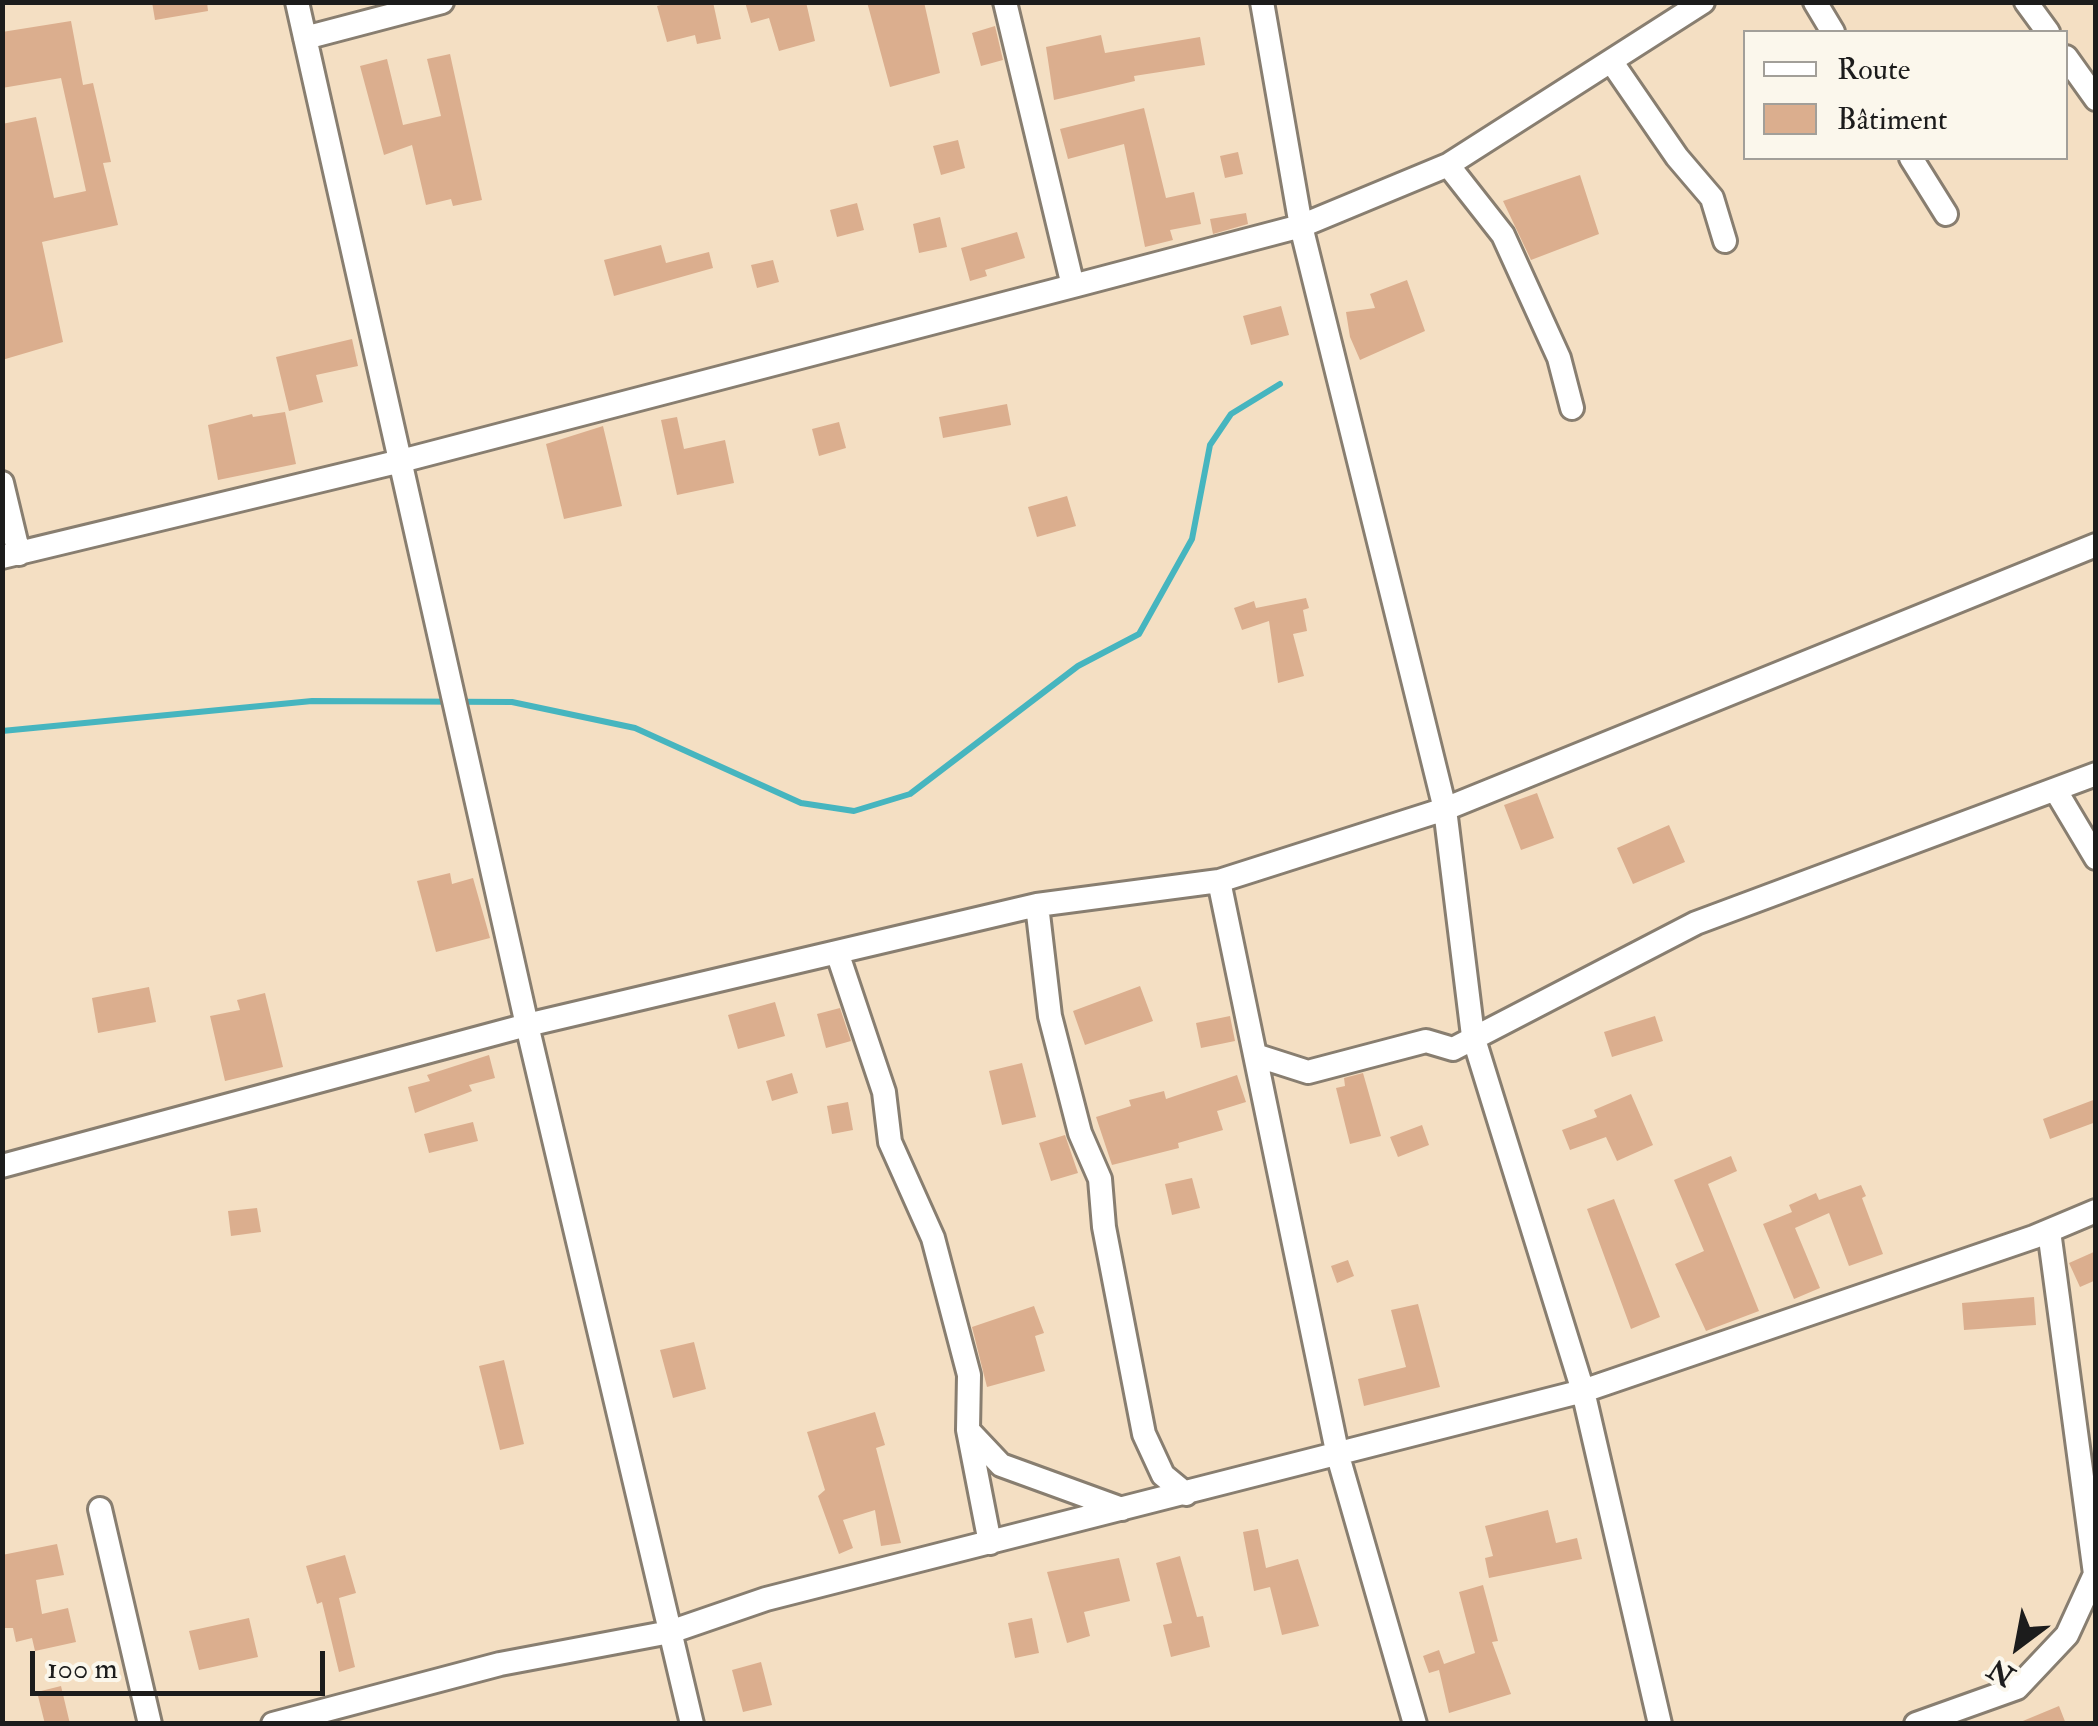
<!DOCTYPE html>
<meta charset="utf-8">
<style>
body{margin:0}
#map{position:relative;width:2098px;height:1726px;overflow:hidden;background:#f4dfc3;font-family:"IM FELL Double Pica",serif}
canvas{display:block}
.frame{position:absolute;inset:0;border:5px solid #1c1c1c;pointer-events:none}
.legend{position:absolute;left:1743px;top:30px;width:325px;height:130px;box-sizing:border-box;background:#fbf7ec;border:2px solid #a29f99;margin:0;padding:12px 18px;list-style:none;font-size:30px;color:#1c1c1c}
.legend li{display:flex;align-items:center;gap:20px;height:50px}
.legend b{width:50px;border:2px solid #a29f99}
.north{position:absolute;left:1968px;top:1596px;width:100px;height:100px;-webkit-text-stroke:8px #fbf7ec;paint-order:stroke;rotate:212deg;font-size:28px;font-weight:700;line-height:40px;text-align:center;color:#1c1c1c}
.north::after{content:'';display:block;margin:auto;width:35px;height:45px;background:#1c1c1c;clip-path:polygon(50% 0,100% 100%,50% 72%,0 100%)}
.scale{position:absolute;left:30px;top:1651px;width:295px;height:45px;box-sizing:border-box;border:5px solid #1c1c1c;border-top:0;padding-left:12px;font-size:30px;line-height:35px;white-space:nowrap;color:#1c1c1c;-webkit-text-stroke:8px #fbf7ec;paint-order:stroke}
</style>
<div id="map">
<canvas width="2098" height="1726"></canvas>
<div class="frame"></div>
<ul class="legend">
<li><b style="height:12px;background:#fff"></b>Route</li>
<li><b style="height:28px;background:#dbae8e"></b>Bâtiment</li>
</ul>
<div class="north">N</div>
<div class="scale">100 m</div>
</div>
<script>
const ctx = document.querySelector('canvas').getContext('2d');
ctx.lineJoin = 'round';
const poly = rows => new Path2D(rows.map(r => 'M' + r).join(''));
function strokePath(path, color, width, dash) { ctx.strokeStyle = color; ctx.lineWidth = width; ctx.lineCap = dash ? 'butt' : 'round'; ctx.setLineDash(dash || []); ctx.stroke(path); }
function fill(path, color) { ctx.fillStyle = color; ctx.fill(path, 'evenodd'); }
const stream = poly([
 [2,731,312,701,512,702,635,728,801,803,854,811,910,794,1078,666,1139,634,1192,539,1210,445,1231,414,1280,384]
]);
const building = poly([
 [152,2,207,2,208,11,155,20],
 [672,2,713,2,721,39,697,44,695,35,667,42,657,6],
 [745,2,806,2,815,41,779,51,769,18,751,23],
 [867,2,924,2,940,73,890,87],
 [71,21,83,85,93,83,111,162,103,163,118,225,42,242,63,342,2,360,2,124,36,117,54,198,86,191,61,78,2,88,2,32],
 [995,26,1003,60,981,66,972,33],
 [1101,35,1105,53,1200,37,1205,65,1134,76,1135,81,1054,100,1046,47],
 [450,54,482,200,453,206,451,199,426,205,412,145,384,155,360,66,387,59,403,125,441,116,427,59],
 [1144,108,1166,198,1194,192,1201,224,1170,230,1173,240,1145,247,1124,144,1068,159,1060,129],
 [958,140,965,168,941,175,933,146],
 [1238,152,1243,174,1225,178,1220,156],
 [1580,175,1599,234,1531,260,1503,201],
 [857,203,864,230,837,237,830,210],
 [1246,213,1248,224,1213,234,1210,219],
 [940,217,947,247,919,253,913,224],
 [1017,232,1025,258,985,270,987,276,970,281,961,248],
 [661,245,666,263,709,252,713,268,614,296,604,260],
 [773,260,779,282,757,288,751,265],
 [1407,280,1425,331,1360,360,1350,337,1346,312,1375,308,1370,294],
 [1281,306,1289,335,1251,345,1243,316],
 [352,339,358,366,316,375,323,402,289,411,276,357],
 [1007,404,1011,425,943,438,939,417],
 [285,412,296,464,218,480,208,425,252,414,253,417],
 [677,417,684,449,725,440,734,483,677,495,661,420],
 [839,422,846,448,819,456,812,429],
 [603,426,622,506,564,519,546,444],
 [1067,496,1076,526,1037,537,1028,507],
 [1306,598,1309,608,1303,610,1307,631,1293,634,1304,676,1278,683,1269,621,1242,630,1234,608,1254,601,1256,608],
 [1537,793,1554,838,1521,850,1504,805],
 [1669,825,1685,862,1633,884,1617,848],
 [450,873,452,884,473,878,490,938,436,952,417,881],
 [1140,986,1153,1021,1085,1045,1073,1011],
 [149,987,156,1022,98,1033,92,998],
 [265,993,283,1067,225,1081,210,1016,240,1010,237,1000],
 [775,1002,785,1036,738,1049,728,1015],
 [840,1008,851,1041,826,1048,817,1014],
 [1230,1016,1235,1041,1201,1048,1196,1023],
 [1655,1016,1663,1041,1612,1057,1604,1032],
 [489,1055,495,1078,469,1085,472,1091,415,1113,408,1087,430,1081,427,1075],
 [1022,1063,1036,1117,1002,1125,989,1071],
 [792,1073,798,1093,772,1101,766,1081],
 [1363,1073,1381,1136,1350,1144,1336,1088,1345,1086,1344,1078],
 [1237,1075,1246,1102,1217,1111,1223,1130,1178,1143,1179,1148,1112,1165,1096,1117,1131,1106,1129,1100,1164,1091,1166,1099],
 [1631,1094,1653,1145,1617,1161,1606,1137,1570,1150,1562,1130,1597,1117,1594,1110],
 [2096,1099,2096,1122,2050,1139,2043,1119],
 [848,1102,853,1130,832,1134,827,1106],
 [473,1122,478,1141,429,1153,424,1134],
 [1422,1125,1429,1145,1398,1157,1390,1137],
 [1065,1135,1078,1173,1051,1181,1039,1143],
 [1731,1156,1737,1171,1708,1184,1759,1311,1706,1331,1675,1264,1704,1251,1674,1180],
 [1192,1178,1200,1208,1172,1215,1165,1184],
 [1861,1185,1866,1196,1862,1198,1883,1254,1849,1266,1829,1213,1795,1228,1820,1288,1794,1299,1763,1224,1792,1212,1789,1205,1816,1193,1819,1200],
 [1614,1199,1660,1317,1631,1329,1587,1209],
 [257,1208,261,1232,231,1236,228,1211],
 [2096,1251,2096,1280,2080,1287,2069,1263],
 [1348,1260,1354,1276,1337,1283,1331,1266],
 [2034,1297,2036,1325,1964,1330,1962,1303],
 [1418,1304,1440,1387,1364,1406,1358,1379,1406,1367,1391,1310],
 [1034,1306,1044,1333,1035,1336,1045,1371,987,1387,972,1327],
 [694,1342,706,1389,673,1398,660,1350],
 [504,1360,524,1444,500,1450,479,1366],
 [875,1412,885,1445,876,1448,901,1543,881,1546,875,1510,843,1520,853,1548,839,1554,818,1496,825,1490,807,1432],
 [1548,1510,1556,1543,1577,1538,1582,1559,1489,1578,1485,1558,1493,1556,1485,1526],
 [1258,1529,1266,1568,1298,1559,1319,1626,1282,1635,1270,1587,1254,1591,1243,1532],
 [57,1544,64,1575,36,1580,42,1614,68,1608,76,1642,35,1651,32,1638,16,1642,13,1628,2,1628,2,1555],
 [345,1555,356,1593,339,1598,355,1667,339,1672,322,1602,317,1604,306,1566],
 [1180,1556,1197,1617,1203,1616,1210,1647,1171,1657,1163,1625,1172,1623,1156,1563],
 [1119,1558,1130,1601,1084,1612,1090,1636,1067,1643,1047,1572],
 [1483,1585,1498,1641,1492,1642,1511,1694,1449,1713,1439,1670,1429,1673,1423,1656,1439,1650,1444,1664,1475,1653,1459,1592],
 [249,1618,258,1657,199,1670,189,1631],
 [1032,1618,1039,1653,1015,1658,1008,1623],
 [761,1662,772,1705,743,1712,732,1670],
 [61,1686,70,1724,45,1724,37,1692],
 [2059,1706,2066,1724,2018,1724,2018,1723]
]);
const street = poly([
 [297,2,527,1025,692,1724],
 [1005,2,1073,286,1301,226,1448,165,1703,2],
 [1262,2,1301,226,1445,809,1473,1036,1583,1391,1660,1724],
 [1815,2,1833,32],
 [2026,2,2048,32],
 [305,38,442,2],
 [2066,57,2096,99],
 [1611,61,1677,157,1712,198,1725,241],
 [1911,158,1946,214],
 [1448,165,1503,235,1559,358,1572,408],
 [2,483,19,554],
 [2,557,401,461,1073,286],
 [2056,791,2096,858],
 [1219,881,1338,1456,1415,1724],
 [1037,905,1050,1016,1080,1133,1100,1179,1104,1227,1144,1434,1163,1475,1186,1494],
 [837,952,884,1092,890,1142,933,1238,969,1375,968,1430,990,1543],
 [1255,1055,1308,1072,1426,1041,1453,1049,1696,923,2096,774],
 [2,1166,527,1025,1037,905,1219,881,1445,809,2096,545],
 [968,1430,1001,1465,1122,1509],
 [100,1509,150,1724],
 [273,1724,500,1664,670,1632,766,1599,1583,1391,2034,1237,2096,1211],
 [1916,1724,2017,1688,2067,1635,2095,1574,2049,1231]
]);
strokePath(stream, '#46b5bf', 6);
fill(building, '#dbae8e');
strokePath(street, '#887e70', 28);
strokePath(street, '#fff', 22);
</script>
